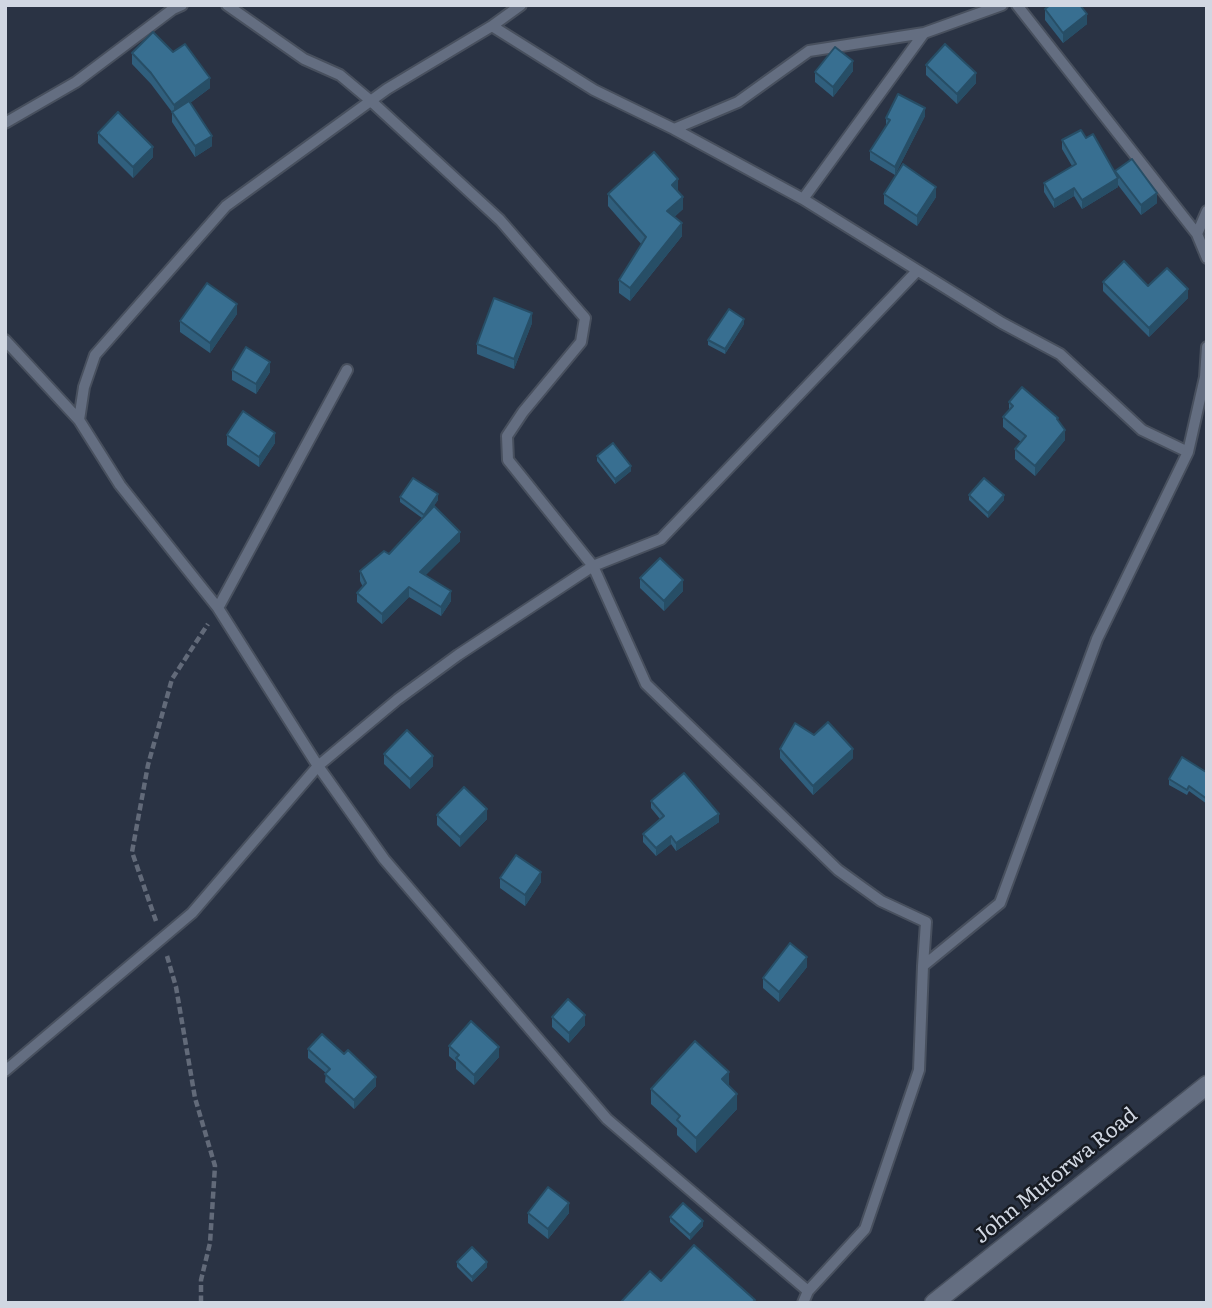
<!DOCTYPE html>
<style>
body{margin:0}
#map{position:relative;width:1212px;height:1308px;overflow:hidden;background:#2a3344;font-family:Literata,serif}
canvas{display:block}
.frame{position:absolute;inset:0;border:7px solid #d1d7e2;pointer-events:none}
</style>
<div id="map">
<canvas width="1212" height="1308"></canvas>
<div class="frame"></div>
</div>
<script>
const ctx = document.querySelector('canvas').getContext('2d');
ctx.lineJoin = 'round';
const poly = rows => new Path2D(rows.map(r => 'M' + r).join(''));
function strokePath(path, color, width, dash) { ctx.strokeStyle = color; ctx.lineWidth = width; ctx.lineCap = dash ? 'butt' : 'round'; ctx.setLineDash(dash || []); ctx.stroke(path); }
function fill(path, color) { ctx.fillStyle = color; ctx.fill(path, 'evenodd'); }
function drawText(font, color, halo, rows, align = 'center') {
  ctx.font = font + ' Literata,serif'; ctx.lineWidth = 5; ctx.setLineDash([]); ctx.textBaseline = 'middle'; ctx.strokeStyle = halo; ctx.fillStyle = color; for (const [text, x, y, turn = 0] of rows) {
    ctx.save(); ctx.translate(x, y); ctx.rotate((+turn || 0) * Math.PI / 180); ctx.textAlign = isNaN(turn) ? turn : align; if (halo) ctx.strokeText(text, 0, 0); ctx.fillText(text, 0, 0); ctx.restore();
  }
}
const path = poly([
 [156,921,132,852,148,765,172,679,208,624],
 [167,956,176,987,195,1098,215,1166,210,1243,201,1280,201,1303]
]);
const service = poly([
 [227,5,304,59,340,75,371,101,500,220,585,318,581,342,523,412,507,436,508,460,593,566,458,655,398,699,318,766,384,859,607,1119,808,1291],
 [1017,5,1197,234,1207,258],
 [492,26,594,90,674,129,803,199,924,33,1002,5],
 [5,123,76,82,173,9,182,5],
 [674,129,738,102,809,51,924,33],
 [803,199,1002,323,1060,354,1142,430,1188,452],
 [1197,234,1207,211],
 [917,271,661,539,593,566,646,684,838,870,881,901,926,922,923,966],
 [5,340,79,420],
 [218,608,347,370],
 [5,1071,192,913,318,766,218,608,120,485,79,420,84,387,95,355,226,206,387,89,492,26,521,5],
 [803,1303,808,1291,865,1229,919,1070,923,966,1000,903,1097,639,1188,452,1205,377,1207,347]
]);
const tertiary = poly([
 [934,1303,1207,1085]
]);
const wall = poly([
 [1045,9,1087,24,1063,43,1045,20],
 [132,53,210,88,190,103,212,146,195,157,172,122,172,112,151,84,132,64],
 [926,65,976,83,957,104,926,75],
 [853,71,833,97,815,82,815,72],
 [925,116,895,175,870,160,870,151,886,126,886,118],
 [98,133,153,157,133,178,98,143],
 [1086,138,1115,174,1115,171,1157,203,1141,215,1118,185,1118,187,1082,209,1074,196,1054,208,1044,192,1044,183,1072,166,1062,149,1062,140],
 [678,191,683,209,674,217,682,236,630,301,619,293,619,280,642,245,608,206,608,194],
 [884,194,936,197,917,226,884,204],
 [1103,282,1148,286,1188,298,1149,337,1103,291],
 [237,314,210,353,180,332,180,321],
 [532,323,514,369,477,354,477,344],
 [744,324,725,354,708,345,708,340],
 [232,370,270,372,256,394,232,380],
 [1009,402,1058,421,1065,440,1035,476,1015,459,1015,449,1021,442,1003,427,1003,417,1009,410],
 [227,435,275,443,259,467,227,445],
 [597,456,631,471,615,484,597,461],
 [969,495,1004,500,988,518,969,500],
 [400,497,438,500,432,508,460,541,425,575,451,601,441,616,409,597,382,624,357,602,357,593,363,587,360,581,360,571,389,554,422,518,400,502],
 [640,578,683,591,664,611,640,588],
 [780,749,853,758,813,795,780,758],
 [384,754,433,766,410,789,384,764],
 [1207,770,1207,804,1189,791,1187,795,1169,785,1169,779],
 [651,801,719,822,676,851,671,844,656,856,643,842,643,834,660,819,651,808],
 [437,815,487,819,460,847,437,825],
 [500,878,541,882,525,906,500,888],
 [807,967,779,1002,763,988,763,978],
 [552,1017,585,1025,569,1043,552,1027],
 [449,1046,499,1057,474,1085,456,1069,456,1062,449,1056],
 [308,1049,376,1086,354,1109,325,1082,326,1073,308,1058],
 [729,1086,737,1109,696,1153,677,1135,677,1128,651,1104,651,1089],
 [528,1213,569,1213,548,1239,528,1223],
 [670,1217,703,1226,690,1240,670,1222],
 [457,1262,487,1267,472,1282,457,1267]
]);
const shadedWall = poly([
 [1087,14,1087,24,1063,43,1063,33],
 [853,61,853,71,833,97,833,87],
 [976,73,976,83,957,104,957,94],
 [210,78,210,88,174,115,174,105],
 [925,108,925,116,895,175,895,167],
 [212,136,212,146,195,157,195,146],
 [153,147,153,157,133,178,133,167],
 [1118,178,1118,187,1082,209,1082,200],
 [678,179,678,192,672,185],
 [936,187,936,197,917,226,917,216],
 [1074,188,1074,196,1054,208,1054,200],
 [1157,193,1157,203,1141,215,1141,205],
 [683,197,683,209,667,224,667,211],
 [682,223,682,236,630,301,630,288],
 [1188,289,1188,298,1149,337,1149,328],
 [237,304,237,314,210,353,210,343],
 [532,313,532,323,514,369,514,359],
 [744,319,744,324,725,354,725,349],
 [270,362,270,372,256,394,256,384],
 [1065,430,1065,440,1035,476,1035,466],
 [275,433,275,443,259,467,259,457],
 [631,466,631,471,615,484,615,479],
 [438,494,438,500,424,520,424,515],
 [1004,495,1004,500,988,518,988,513],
 [460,532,460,541,420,581,420,572],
 [683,580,683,591,664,611,664,601],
 [409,587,409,597,382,624,382,614],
 [451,591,451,601,441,616,441,607],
 [853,749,853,758,813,795,813,786],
 [433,756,433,766,410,789,410,779],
 [487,809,487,819,460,847,460,837],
 [719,814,719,822,676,851,676,843],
 [671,836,671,844,656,856,656,848],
 [541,872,541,882,525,906,525,895],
 [807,957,807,967,779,1002,779,992],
 [585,1015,585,1025,569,1043,569,1033],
 [499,1047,499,1057,474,1085,474,1075],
 [729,1072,729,1087,722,1079],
 [376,1077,376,1086,354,1109,354,1100],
 [737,1094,737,1109,696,1153,696,1138],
 [569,1203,569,1213,548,1239,548,1229],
 [703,1221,703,1226,690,1240,690,1235],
 [487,1262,487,1267,472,1282,472,1277]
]);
const building = poly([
 [1050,5,1080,5,1087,14,1063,33,1045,9,1050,5],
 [153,32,173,52,185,44,210,78,174,105,151,73,132,53,153,32],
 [945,44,976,73,957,94,926,65,945,44],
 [835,47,853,61,833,87,815,72,835,47],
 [898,94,925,108,895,167,870,151,890,120,886,118,898,94],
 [189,101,212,136,195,146,172,112,189,101],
 [118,112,153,147,133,167,98,133,118,112],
 [1081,130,1086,138,1093,134,1118,178,1082,200,1074,188,1054,200,1044,183,1076,164,1062,140,1081,130],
 [654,152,678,179,672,185,683,197,667,211,682,223,630,288,619,280,646,237,608,194,654,152],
 [1132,159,1157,193,1141,205,1115,171,1132,159],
 [903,164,936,187,917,216,884,194,903,164],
 [1124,261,1148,286,1167,268,1188,289,1149,328,1103,282,1124,261],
 [207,283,237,304,210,343,180,321,207,283],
 [494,298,532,313,514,359,477,344,494,298],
 [729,309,744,319,725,349,708,340,729,309],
 [246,347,270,362,256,384,232,370,246,347],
 [1022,387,1058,418,1057,419,1065,430,1035,466,1015,449,1026,436,1003,417,1013,406,1009,402,1022,387],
 [243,411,275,433,259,457,227,435,243,411],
 [613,443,631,466,615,479,597,456,613,443],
 [413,478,438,494,424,515,400,497,413,478],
 [984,478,1004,495,988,513,969,495,984,478],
 [434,506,460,532,420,572,451,591,441,607,409,587,382,614,357,593,366,583,360,571,384,551,389,554,434,506],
 [660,558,683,580,664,601,640,578,660,558],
 [828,722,853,749,813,786,780,749,795,723,814,735,828,722],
 [407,730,433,756,410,779,384,754,407,730],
 [1182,757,1206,772,1207,770,1207,799,1189,786,1187,790,1169,779,1182,757],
 [684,773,719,814,676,843,671,836,656,848,643,834,664,816,651,801,684,773],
 [464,787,487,809,460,837,437,815,464,787],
 [516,855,541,872,525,895,500,878,516,855],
 [790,943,807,957,779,992,763,978,790,943],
 [568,999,585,1015,569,1033,552,1017,568,999],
 [471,1021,499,1047,474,1075,456,1058,459,1055,449,1046,471,1021],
 [322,1034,344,1054,348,1050,376,1077,354,1100,325,1074,330,1069,308,1049,322,1034],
 [695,1041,729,1072,722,1079,737,1094,696,1138,677,1120,680,1116,651,1089,695,1041],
 [548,1187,569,1203,548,1229,528,1213,548,1187],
 [683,1203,703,1221,690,1235,670,1217,683,1203],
 [694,1245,755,1300,752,1303,620,1303,650,1271,661,1281,694,1245],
 [472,1247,487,1262,472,1277,457,1262,472,1247]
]);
const streetNames = [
 ["John Mutorwa Road",1056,1176,-39]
];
strokePath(service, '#48505e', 14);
strokePath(tertiary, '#48505e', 21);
strokePath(path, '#626a79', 4.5, [7, 3.5]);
strokePath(service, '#646e81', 10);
strokePath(tertiary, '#646e81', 18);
fill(wall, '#305f7d');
fill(shadedWall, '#274e66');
fill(building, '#386f91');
strokePath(building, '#274e66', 2);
drawText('21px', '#d1d7e2', '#171b23', streetNames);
</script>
